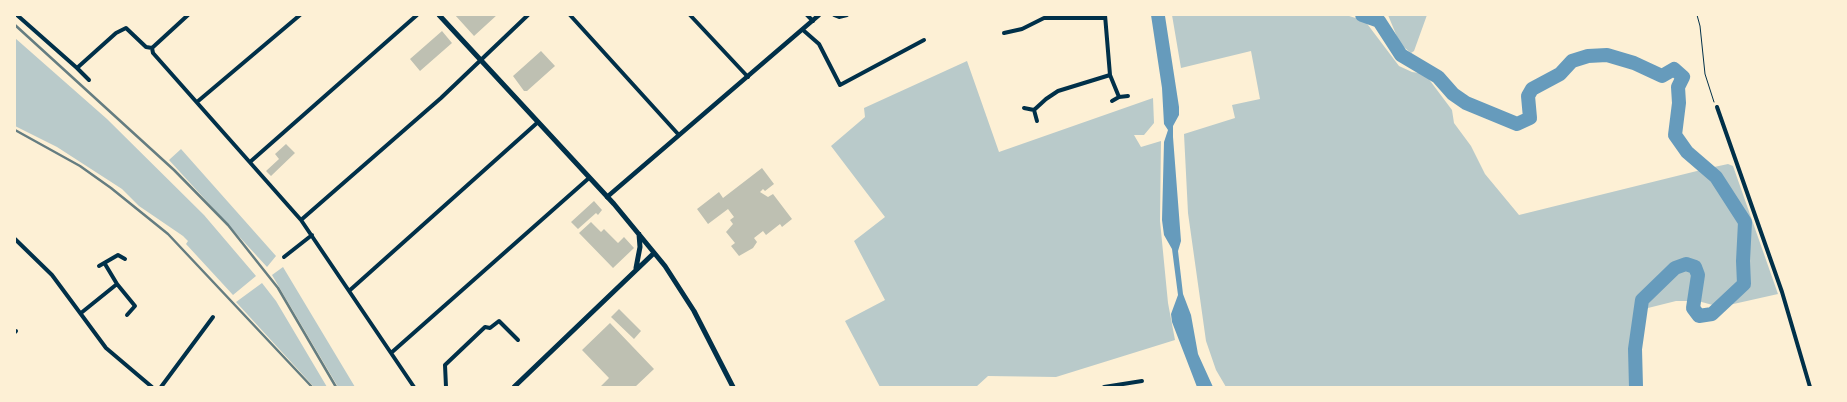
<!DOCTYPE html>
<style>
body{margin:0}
#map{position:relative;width:1847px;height:402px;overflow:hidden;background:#fdf0d5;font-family:"Alegreya Sans",sans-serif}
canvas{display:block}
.frame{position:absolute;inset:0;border:16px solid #fdf0d5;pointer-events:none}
</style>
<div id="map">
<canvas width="1847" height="402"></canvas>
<div class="frame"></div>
</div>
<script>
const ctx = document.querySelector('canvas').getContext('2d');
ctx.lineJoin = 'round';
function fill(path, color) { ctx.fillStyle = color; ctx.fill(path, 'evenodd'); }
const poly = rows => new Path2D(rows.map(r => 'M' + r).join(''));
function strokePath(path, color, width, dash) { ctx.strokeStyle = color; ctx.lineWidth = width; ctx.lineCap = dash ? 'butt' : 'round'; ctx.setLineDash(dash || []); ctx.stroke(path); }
const green = poly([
 [1172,15,1346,15,1365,21,1399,66,1412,72,1425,74,1452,110,1454,123,1471,146,1485,174,1519,215,1705,169,1728,164,1733,166,1778,294,1720,307,1698,301,1676,301,1648,308,1641,315,1631,355,1636,387,1226,387,1216,370,1206,341,1188,213,1184,134,1235,118,1232,105,1260,99,1251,51,1181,68],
 [1388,15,1427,15,1414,51,1411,53,1400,44],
 [15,38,107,119,204,215,256,276,233,295,186,244,188,241,183,236,139,206,122,189,57,147,15,126],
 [967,61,999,152,1153,98,1154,123,1144,135,1134,135,1141,147,1161,141,1160,221,1168,303,1175,340,1056,377,988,376,976,387,880,387,845,321,885,300,854,241,885,217,831,146,865,117,864,108],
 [181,149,276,256,267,267,169,160],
 [283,267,355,387,338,387,272,275],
 [262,283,276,301,327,387,314,387,236,302]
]);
const water = poly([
 [1151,15,1165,16,1179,107,1179,115,1173,126,1173,137,1181,241,1178,251,1183,294,1191,315,1198,354,1213,387,1197,387,1172,322,1171,314,1178,295,1172,249,1164,235,1162,220,1164,142,1168,130,1164,124,1162,88]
]);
const river = poly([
 [1362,15,1379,21,1401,55,1438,77,1453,94,1466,103,1517,124,1530,118,1528,96,1532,89,1560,74,1572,61,1588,56,1607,55,1634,63,1662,76,1674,69,1683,77,1678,87,1679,103,1675,135,1687,152,1716,177,1745,222,1743,261,1744,284,1712,314,1699,316,1693,308,1698,275,1695,267,1686,264,1675,268,1642,300,1635,349,1636,387]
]);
const building = poly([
 [455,15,497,15,474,36],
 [442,31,452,43,420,71,410,59],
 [541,51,555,66,527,91,524,91,513,76],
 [286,144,295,153,271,176,266,171,279,159,275,154],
 [762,168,774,184,765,191,763,189,760,192,768,197,773,194,792,219,782,227,780,224,766,235,763,231,754,238,757,242,753,248,739,256,731,246,735,243,726,232,733,224,730,220,734,217,728,209,708,224,697,209,719,192,723,198],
 [594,201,602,210,598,215,596,213,578,229,571,222],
 [591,222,601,232,604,229,618,243,624,237,634,248,613,268,579,233],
 [619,309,641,331,634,339,611,317],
 [610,323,654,369,635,387,600,387,609,378,582,350]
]);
const path = poly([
 [1697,15,1700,26,1705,74,1714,102]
]);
const minor = poly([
 [17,15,77,68,116,33,126,28,146,47,152,48,153,53,301,220,414,387],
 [570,15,678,134],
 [690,15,748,77],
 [807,15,813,21],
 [834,15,839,17,847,15],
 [1105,15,1110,75,1119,97],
 [803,30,819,44,840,85,924,40],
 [1004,33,1022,29,1044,18,1105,18],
 [152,48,188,15],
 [77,68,89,80],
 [1112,101,1119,97,1128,96],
 [197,102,300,15],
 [1717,107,1782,292,1810,387],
 [1024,108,1034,110,1037,121],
 [1034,110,1046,99,1058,91,1110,75],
 [250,162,417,15],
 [301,220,441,98,528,15],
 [15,239,52,275,106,348,152,387],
 [284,257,312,235],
 [99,266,118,255,125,259],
 [117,284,135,306,127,315],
 [349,291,537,123],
 [81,313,117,284,105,264],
 [15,332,16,331],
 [391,353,589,178],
 [161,387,213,317],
 [446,387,445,365,485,327,490,328,499,321,518,340],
 [1104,387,1142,381]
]);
const tertiary = poly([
 [607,197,819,15]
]);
const secondary = poly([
 [439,15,614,204,665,266,694,311,733,387],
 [636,268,640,247,639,234],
 [514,387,654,253]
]);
const rail = poly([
 [15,25,174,170,228,225,278,288,336,387],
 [15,130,80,166,111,188,168,234,312,387]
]);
fill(green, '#b9caca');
fill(water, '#669bbc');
strokePath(river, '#669bbc', 14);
fill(building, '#bec0b2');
strokePath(path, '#003049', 1);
strokePath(minor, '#003049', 4);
strokePath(tertiary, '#003049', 4.5);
strokePath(secondary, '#003049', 5);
strokePath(rail, '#657d81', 2.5);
</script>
